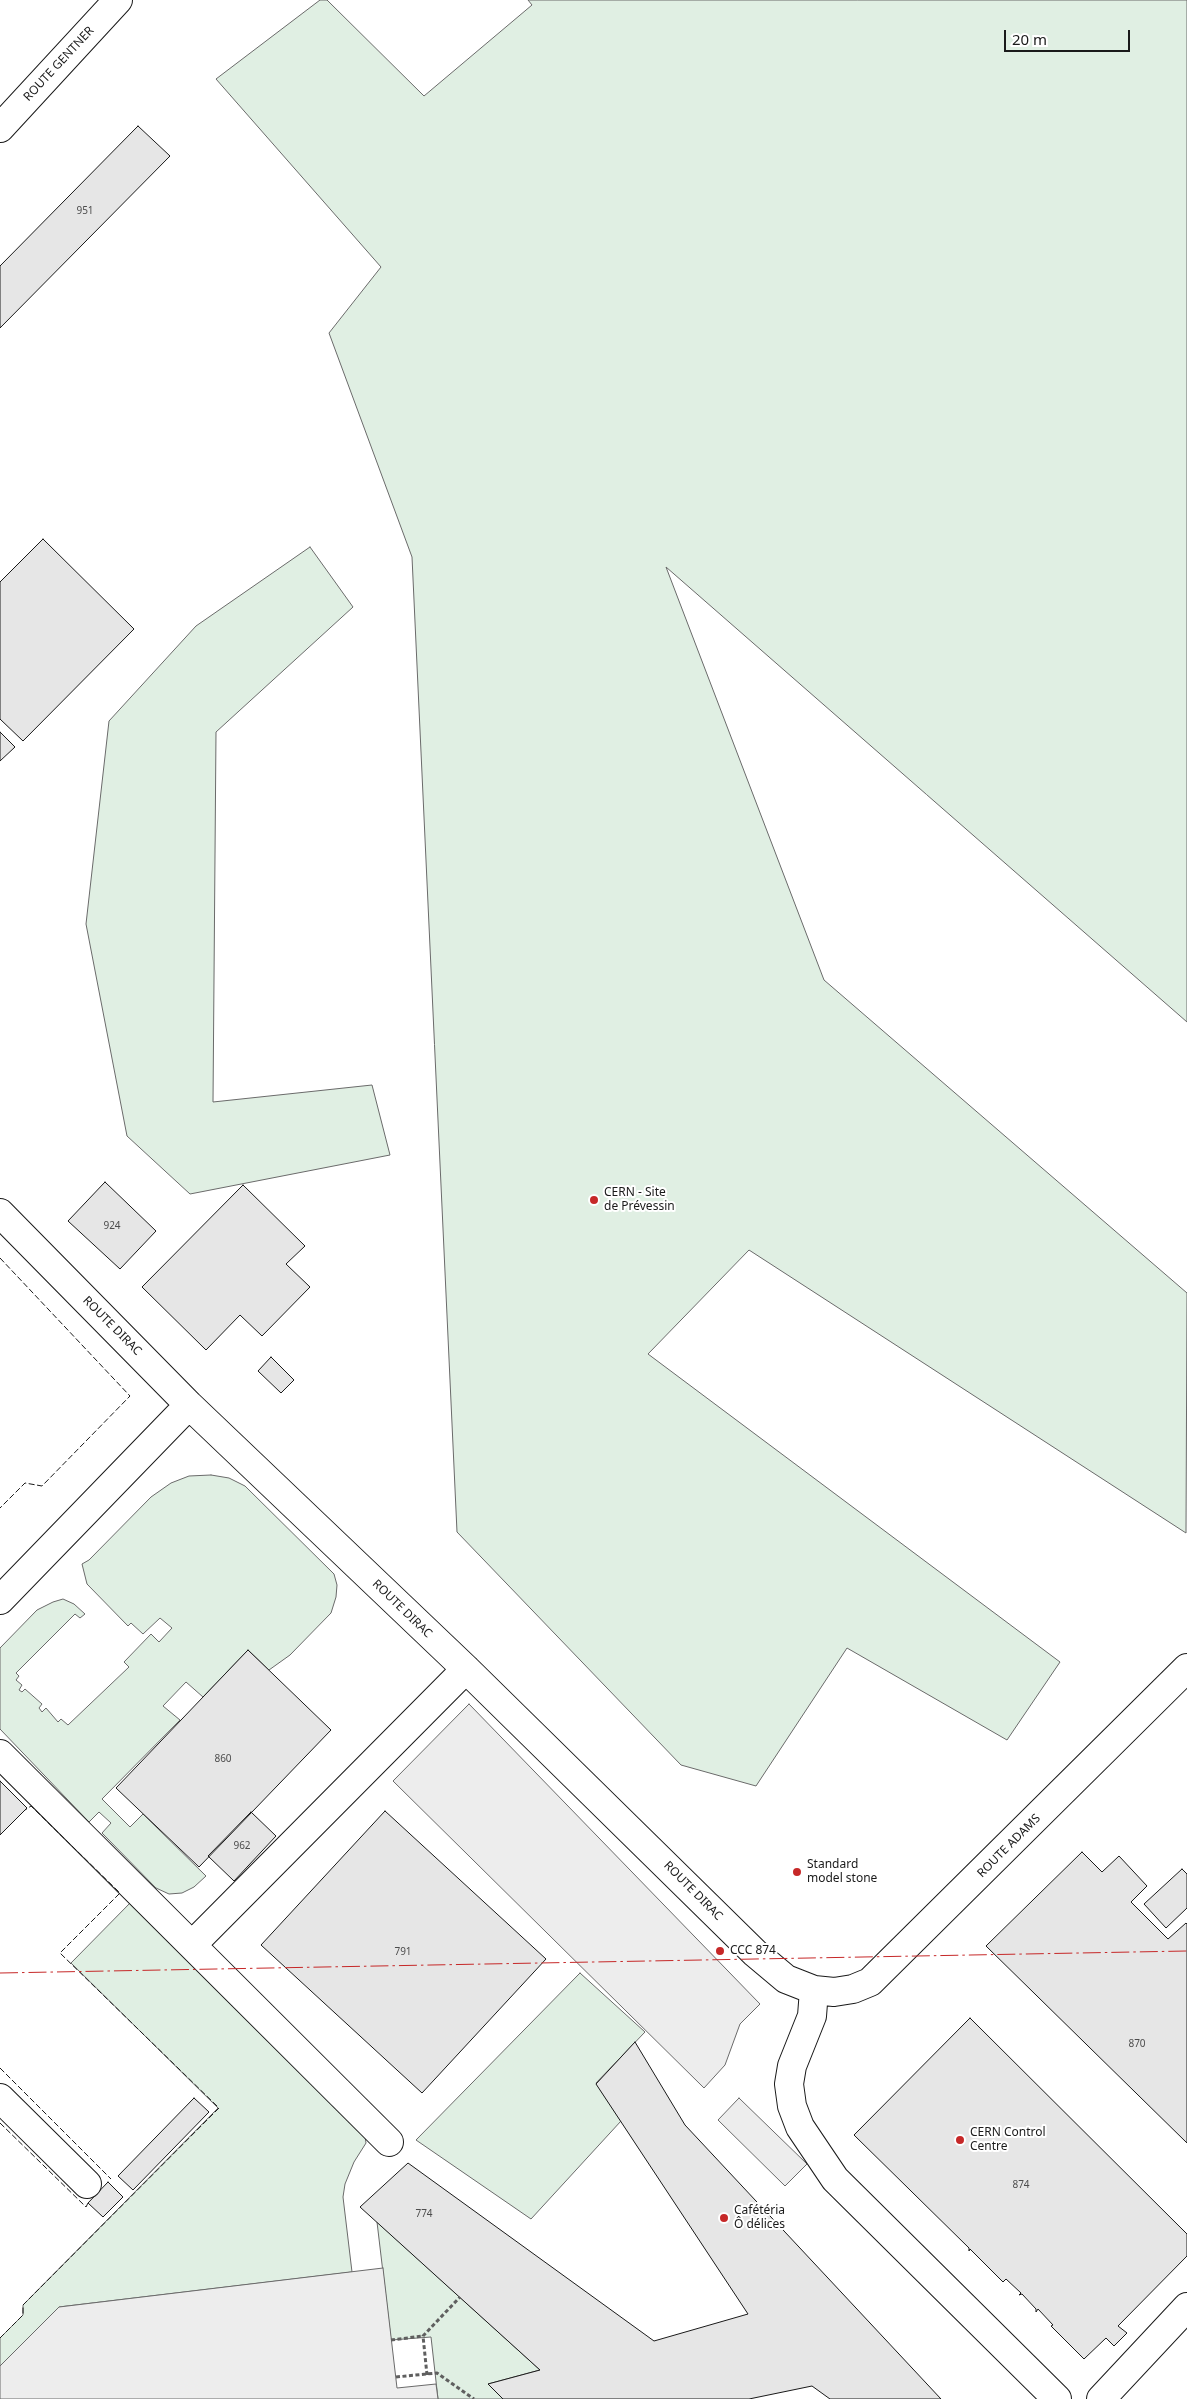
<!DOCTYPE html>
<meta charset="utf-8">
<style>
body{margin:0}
#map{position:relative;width:1187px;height:2399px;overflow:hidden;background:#fff;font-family:"Noto Sans",sans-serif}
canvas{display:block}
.scale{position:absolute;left:1004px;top:30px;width:126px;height:22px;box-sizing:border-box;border:2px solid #1a1a1a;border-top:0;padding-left:6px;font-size:15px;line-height:18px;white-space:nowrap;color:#1a1a1a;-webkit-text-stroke:4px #fff;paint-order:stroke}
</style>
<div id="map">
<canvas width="1187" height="2399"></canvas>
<div class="scale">20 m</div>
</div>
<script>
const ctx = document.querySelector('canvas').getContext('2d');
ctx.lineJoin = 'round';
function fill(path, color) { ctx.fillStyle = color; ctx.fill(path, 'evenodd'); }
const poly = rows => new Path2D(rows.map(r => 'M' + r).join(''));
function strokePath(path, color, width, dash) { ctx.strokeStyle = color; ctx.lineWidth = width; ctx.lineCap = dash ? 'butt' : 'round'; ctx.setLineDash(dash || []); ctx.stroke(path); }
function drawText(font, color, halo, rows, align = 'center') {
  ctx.font = font + ' "Noto Sans",sans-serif'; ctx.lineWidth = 4; ctx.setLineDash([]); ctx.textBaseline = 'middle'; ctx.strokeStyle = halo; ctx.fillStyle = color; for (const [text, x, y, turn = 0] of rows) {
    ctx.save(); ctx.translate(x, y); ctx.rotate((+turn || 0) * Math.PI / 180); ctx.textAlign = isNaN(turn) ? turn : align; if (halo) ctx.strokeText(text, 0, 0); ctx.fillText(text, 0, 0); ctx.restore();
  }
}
const green = poly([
 [320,0,327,0,424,96,532,5,528,0,1187,0,1187,1022,666,567,824,980,1187,1293,1186,1533,749,1250,648,1354,1060,1662,1007,1740,847,1648,756,1786,681,1765,457,1532,412,557,329,333,381,267,216,79,320,0],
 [310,547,353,607,216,732,213,1102,372,1085,390,1155,190,1194,127,1136,86,924,109,721,196,626,310,547],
 [211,1475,229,1478,245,1486,334,1574,337,1585,336,1597,331,1613,290,1655,269,1670,248,1650,203,1697,186,1682,163,1706,180,1720,102,1799,130,1827,143,1814,206,1876,194,1887,182,1893,169,1894,156,1888,102,1833,111,1823,99,1812,89,1822,0,1729,0,1648,37,1610,53,1602,63,1599,74,1604,85,1614,80,1618,75,1614,16,1673,19,1676,16,1680,22,1685,19,1690,22,1692,25,1689,42,1704,39,1708,42,1712,46,1708,58,1722,61,1719,68,1725,129,1667,124,1662,151,1634,159,1642,172,1628,160,1618,143,1634,131,1623,128,1626,87,1584,82,1564,89,1560,151,1497,171,1483,189,1476,211,1475],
 [133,1900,364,2130,366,2143,354,2162,345,2184,343,2197,352,2272,59,2307,0,2366,0,2338,23,2315,23,2305,218,2108,71,1963,133,1900],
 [580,1973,645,2032,596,2083,621,2121,531,2219,416,2140,580,1973],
 [377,2222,540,2370,488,2384,503,2399,438,2399,431,2337,391,2340,377,2222]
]);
const parking = poly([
 [469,1704,760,2004,740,2024,725,2065,704,2088,393,1781,469,1704],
 [739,2098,807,2164,785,2186,718,2120,739,2098],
 [383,2268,397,2388,436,2384,438,2399,0,2399,0,2366,59,2307,383,2268]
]);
const building = poly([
 [138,126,170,156,0,328,0,266,138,126],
 [43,539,134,629,23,741,0,719,0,582,43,539],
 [0,732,15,747,0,761,0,732],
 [105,1182,156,1231,120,1269,68,1221,105,1182],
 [243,1185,305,1246,286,1264,310,1287,262,1336,240,1315,206,1350,142,1287,243,1185],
 [271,1357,294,1380,281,1393,258,1371,271,1357],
 [248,1650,331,1730,199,1867,116,1788,248,1650],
 [0,1781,27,1808,0,1835,0,1781],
 [385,1811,546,1959,422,2093,261,1945,385,1811],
 [251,1812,276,1836,234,1881,208,1856,251,1812],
 [1082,1852,1102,1872,1119,1856,1147,1886,1131,1902,1168,1939,1186,1923,1187,1924,1187,2143,986,1946,1082,1852],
 [1182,1869,1187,1874,1187,1908,1166,1928,1144,1904,1182,1869],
 [970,2018,1187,2234,1187,2256,1118,2326,1127,2333,1114,2346,1106,2338,1084,2359,1051,2326,1053,2325,1038,2309,1036,2312,1036,2309,1022,2294,1019,2295,1021,2293,1006,2279,1003,2282,970,2249,969,2251,969,2248,854,2135,970,2018],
 [635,2042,685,2125,941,2399,830,2399,812,2386,749,2399,503,2399,488,2384,540,2370,360,2207,408,2163,654,2341,748,2314,596,2084,635,2042],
 [194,2098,209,2112,133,2190,118,2176,194,2098],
 [108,2182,123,2197,103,2217,88,2203,108,2182]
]);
const path = poly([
 [391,2340,423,2336],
 [427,2375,423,2336,460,2297],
 [396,2377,437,2373,474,2399]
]);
const minor = poly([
 [0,128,118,0],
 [0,1213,189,1405,466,1669,755,1953,786,1979,814,1990,834,1992,853,1989,870,1982,1187,1668],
 [0,1600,189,1405],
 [0,1754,389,2142],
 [193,1944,466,1669],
 [814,1990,812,2016,792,2066,789,2084,792,2106,800,2127,835,2179,1057,2399],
 [0,2098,87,2184],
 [1101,2399,1187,2307]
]);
const fence = poly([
 [0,1258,130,1396,42,1486,25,1483,0,1508],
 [0,2068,111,2179],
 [0,2123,86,2207,88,2203],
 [0,2338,23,2315,23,2305,219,2108,60,1953,120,1893,31,1806,25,1810]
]);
const power = poly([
 [0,1973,1187,1951]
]);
const markers = [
 [594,1200,5,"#c62828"],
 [797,1872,5,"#c62828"],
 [720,1951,5,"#c62828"],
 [960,2140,5,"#c62828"],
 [724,2218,5,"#c62828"]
];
const numberNames = [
 ["951",85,211],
 ["924",112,1226],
 ["860",223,1759],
 ["962",242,1846],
 ["791",403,1952],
 ["870",1137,2044],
 ["874",1021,2185],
 ["774",424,2214]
];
const streetNames = [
 ["ROUTE GENTNER",59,64,-47],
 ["ROUTE DIRAC",112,1326,45],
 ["ROUTE DIRAC",402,1609,44],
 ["ROUTE ADAMS",1009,1846,-45],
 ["ROUTE DIRAC",693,1891,45]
];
const poiNames = [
 ["CERN - Site",604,1193],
 ["de Prévessin",604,1207],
 ["Standard",807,1865],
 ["model stone",807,1879],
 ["CCC 874",730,1951],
 ["CERN Control",970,2133],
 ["Centre",970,2147],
 ["Cafétéria",734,2211],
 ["Ô délices",734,2225]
];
fill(green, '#e0efe3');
strokePath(green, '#6a6a6a', 1);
fill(parking, '#ededed');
strokePath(parking, '#6a6a6a', 1);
fill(building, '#e6e6e6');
strokePath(building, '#1a1a1a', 1);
strokePath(minor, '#1a1a1a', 30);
strokePath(path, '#5f5f5f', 3, [4, 2.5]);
strokePath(minor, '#fff', 28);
strokePath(fence, '#1a1a1a', 1, [6, 2.5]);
strokePath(power, '#c62828', 1, [18, 4, 2.5, 4]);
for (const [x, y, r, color] of markers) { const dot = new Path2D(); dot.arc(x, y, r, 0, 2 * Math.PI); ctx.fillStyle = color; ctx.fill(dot); strokePath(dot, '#fff', 2); }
drawText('10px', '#4d4d4d', null, numberNames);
drawText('12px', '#1a1a1a', '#fff', streetNames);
drawText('12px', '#1a1a1a', '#fff', poiNames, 'left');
</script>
